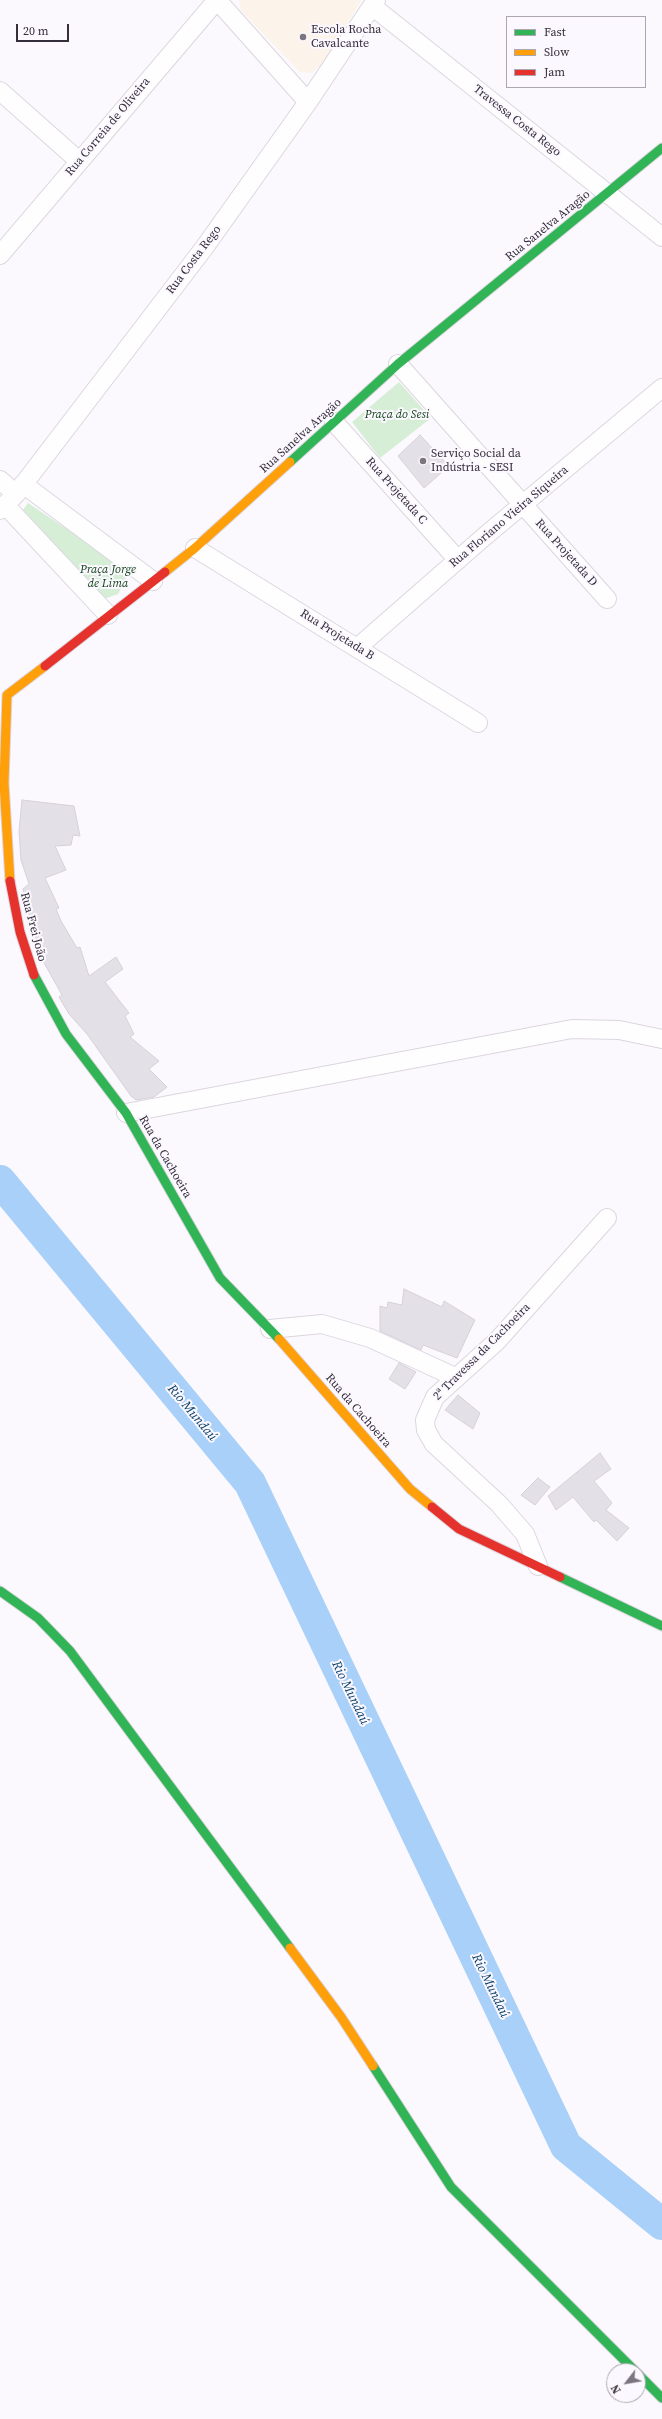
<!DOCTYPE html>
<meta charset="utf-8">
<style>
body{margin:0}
#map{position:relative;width:662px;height:2419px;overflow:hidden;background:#fcf9fe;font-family:"Source Serif 4",serif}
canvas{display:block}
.legend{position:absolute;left:506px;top:16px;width:140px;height:72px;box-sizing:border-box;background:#fcf8ff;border:1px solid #aca7b1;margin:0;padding:5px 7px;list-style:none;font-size:12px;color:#352e3b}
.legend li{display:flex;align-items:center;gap:8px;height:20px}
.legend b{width:20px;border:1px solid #aca7b1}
.north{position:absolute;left:606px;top:2363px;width:40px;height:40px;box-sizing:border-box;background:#fcf8ff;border:1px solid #aca7b1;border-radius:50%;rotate:239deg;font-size:11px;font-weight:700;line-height:16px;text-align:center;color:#352e3b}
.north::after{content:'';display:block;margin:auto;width:14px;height:18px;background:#7b757f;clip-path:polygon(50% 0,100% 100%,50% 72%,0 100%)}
.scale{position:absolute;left:16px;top:24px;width:53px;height:18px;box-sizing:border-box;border:2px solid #352e3b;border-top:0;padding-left:5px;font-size:12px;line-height:14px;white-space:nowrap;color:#352e3b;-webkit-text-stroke:3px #fcf8ff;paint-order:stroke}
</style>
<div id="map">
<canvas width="662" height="2419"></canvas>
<ul class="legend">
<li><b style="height:5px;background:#30b455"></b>Fast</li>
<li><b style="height:5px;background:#ff9f0a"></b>Slow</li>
<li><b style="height:5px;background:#e5322d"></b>Jam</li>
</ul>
<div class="north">N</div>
<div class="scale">20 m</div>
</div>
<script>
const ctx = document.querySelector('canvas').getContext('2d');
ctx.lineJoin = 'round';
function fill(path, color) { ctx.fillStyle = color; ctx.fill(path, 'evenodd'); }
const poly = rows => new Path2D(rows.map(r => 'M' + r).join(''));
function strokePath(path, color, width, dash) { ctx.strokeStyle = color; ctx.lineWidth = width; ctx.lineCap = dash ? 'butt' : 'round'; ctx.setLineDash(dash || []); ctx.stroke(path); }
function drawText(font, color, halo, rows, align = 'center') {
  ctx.font = font + ' "Source Serif 4",serif'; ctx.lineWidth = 4; ctx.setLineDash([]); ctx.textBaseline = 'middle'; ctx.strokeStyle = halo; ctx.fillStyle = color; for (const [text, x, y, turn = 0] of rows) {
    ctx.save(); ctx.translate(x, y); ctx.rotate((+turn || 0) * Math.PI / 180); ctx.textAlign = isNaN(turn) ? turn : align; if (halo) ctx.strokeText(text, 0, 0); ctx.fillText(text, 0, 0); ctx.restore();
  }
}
const education = poly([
 [239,0,360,0,361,1,323,64,311,73,300,72,241,11]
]);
const green = poly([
 [399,382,431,418,380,458,352,422],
 [28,503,122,566,126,579,118,594,104,599,23,510]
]);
const river = poly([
 [0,1181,250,1483,566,2146,662,2224]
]);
const building = poly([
 [420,435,449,466,424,488,398,456,420,435],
 [22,800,74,806,80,836,73,835,71,845,55,846,66,870,45,878,59,908,56,909,61,921,77,948,80,947,89,976,116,957,123,969,105,982,129,1013,125,1016,134,1034,130,1037,159,1061,149,1069,167,1087,154,1097,136,1100,131,1096,87,1034,69,1014,59,997,62,995,43,961,41,954,42,953,32,929,23,889,29,884,21,860,19,831,22,800],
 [404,1289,442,1307,444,1301,475,1320,457,1358,423,1345,421,1350,380,1331,380,1306,387,1308,388,1302,402,1305,404,1289],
 [399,1363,416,1372,405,1389,389,1379,399,1363],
 [458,1395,480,1413,473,1429,445,1410,458,1395],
 [600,1453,611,1469,594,1481,612,1503,606,1510,629,1528,617,1541,596,1520,594,1522,573,1497,556,1510,548,1496,600,1453],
 [538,1478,550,1487,535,1505,521,1495,538,1478]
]);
const street = poly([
 [217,0,308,102],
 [372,6,662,237],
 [0,91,79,161],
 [0,255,217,0],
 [398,364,607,599],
 [334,422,458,560],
 [0,480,16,494],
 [23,484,153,581],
 [5,505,108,615],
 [0,510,16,494,204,248,308,102,376,0],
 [195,548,478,723],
 [357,648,485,536,662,388],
 [126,1113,572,1029,619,1030,662,1039],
 [270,1329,322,1324,370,1338,455,1377],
 [538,1566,525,1534,499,1504,434,1444,426,1430,425,1420,435,1397,497,1341,607,1218]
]);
const fast = poly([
 [290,462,398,364,662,148],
 [34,975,66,1034,126,1113,220,1278,279,1339],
 [560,1577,662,1626],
 [0,1591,38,1618,70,1651,290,1948],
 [373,2066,451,2187,635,2371],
 [638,2374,662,2398]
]);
const slow = poly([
 [165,572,195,548,290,462],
 [10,881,4,783,7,695,45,666],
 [279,1339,410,1489,432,1507],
 [290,1948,341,2017,373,2066]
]);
const jam = poly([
 [45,666,165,572],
 [10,881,20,932,34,975],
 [432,1507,459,1529,560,1577]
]);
const markers = [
 [303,37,4,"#7b757f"],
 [423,461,4,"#7b757f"]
];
const poiNames = [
 ["Escola Rocha",311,30],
 ["Cavalcante",311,44],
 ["Serviço Social da",431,454],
 ["Indústria - SESI",431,468]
];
const streetNames = [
 ["Travessa Costa Rego",517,121,38],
 ["Rua Correia de Oliveira",108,127,-50],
 ["Rua Sanelva Aragão",548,226,-39],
 ["Rua Costa Rego",194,260,-53],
 ["Rua Sanelva Aragão",301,436,-42],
 ["Rua Projetada C",396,491,48],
 ["Rua Floriano Vieira Siqueira",509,517,-40],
 ["Rua Projetada D",566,553,48],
 ["Rua Projetada B",337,635,32],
 ["Rua Frei João",33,927,75],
 ["Rua da Cachoeira",165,1157,60],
 ["2ª Travessa da Cachoeira",482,1352,-45],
 ["Rua da Cachoeira",358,1411,49]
];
const parkNames = [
 ["Praça do Sesi",397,415],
 ["Praça Jorge",108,570],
 ["de Lima",108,584]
];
const waterNames = [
 ["Rio Mundaú",192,1413,50],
 ["Rio Mundaú",350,1693,64],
 ["Rio Mundaú",490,1986,64]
];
fill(education, '#fcf3ea');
fill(green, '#d6edd6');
strokePath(river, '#a9d0f8', 32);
fill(building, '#e4e0e8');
strokePath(building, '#d6d0d9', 1);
strokePath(street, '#dbd6df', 20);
strokePath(fast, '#dbd6df', 11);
strokePath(slow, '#dbd6df', 11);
strokePath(jam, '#dbd6df', 11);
strokePath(street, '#fffeff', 18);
strokePath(fast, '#30b455', 9);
strokePath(slow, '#ff9f0a', 9);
strokePath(jam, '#e5322d', 9);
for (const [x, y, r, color] of markers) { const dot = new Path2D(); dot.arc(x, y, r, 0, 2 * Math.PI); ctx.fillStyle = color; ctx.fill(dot); strokePath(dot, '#fcf8ff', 1.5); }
drawText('12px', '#352e3b', '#fcf8ff', poiNames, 'left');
drawText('12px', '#352e3b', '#fcf8ff', streetNames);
drawText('italic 12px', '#114417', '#fcf8ff', parkNames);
drawText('italic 13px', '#06406a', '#fcf8ff', waterNames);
</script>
